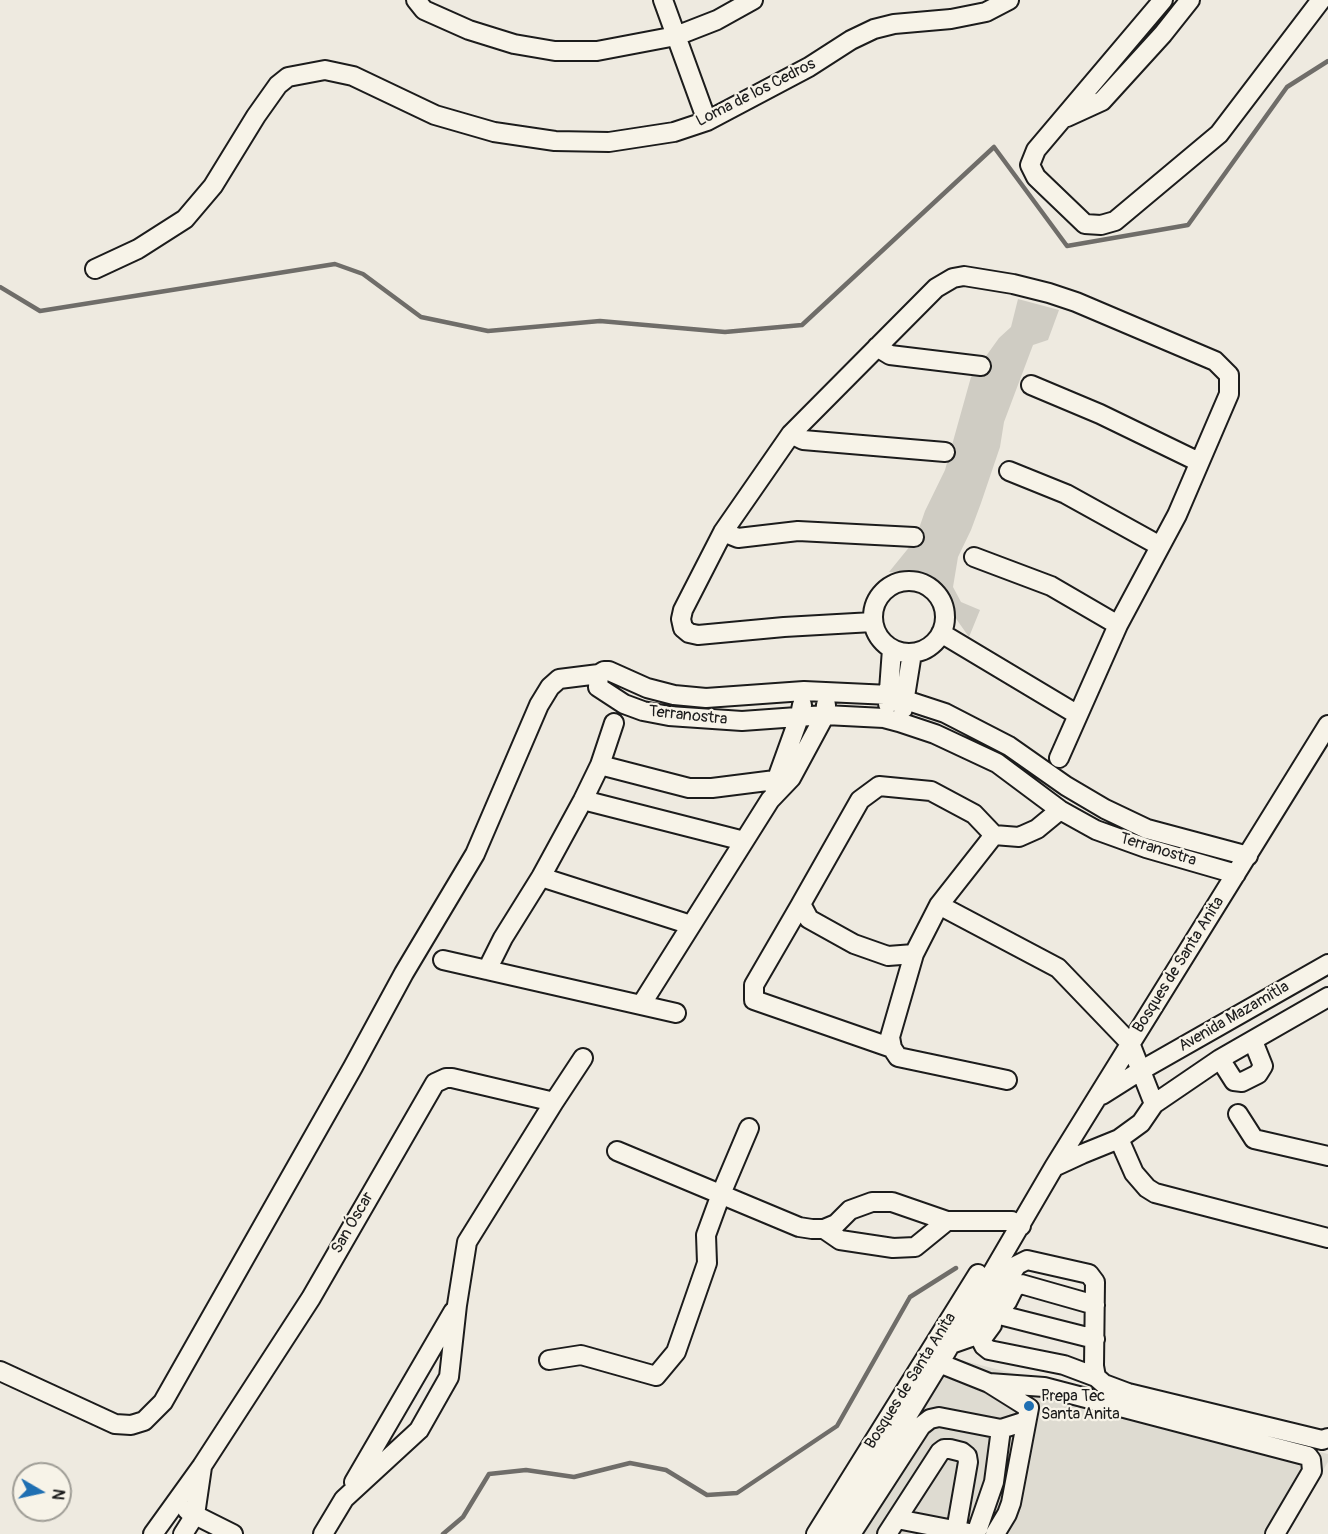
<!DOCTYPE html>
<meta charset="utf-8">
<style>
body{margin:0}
#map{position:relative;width:1328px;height:1534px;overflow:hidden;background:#eeeae0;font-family:Pangolin,sans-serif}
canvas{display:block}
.north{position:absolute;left:12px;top:1462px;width:60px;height:60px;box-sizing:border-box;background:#f7f3e8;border:2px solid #9f9d96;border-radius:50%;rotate:99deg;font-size:16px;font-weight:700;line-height:24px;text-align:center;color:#1c1c1c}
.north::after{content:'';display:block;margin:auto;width:21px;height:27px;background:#1f6fb2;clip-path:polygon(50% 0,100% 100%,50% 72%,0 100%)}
</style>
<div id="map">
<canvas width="1328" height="1534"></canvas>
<div class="north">N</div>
</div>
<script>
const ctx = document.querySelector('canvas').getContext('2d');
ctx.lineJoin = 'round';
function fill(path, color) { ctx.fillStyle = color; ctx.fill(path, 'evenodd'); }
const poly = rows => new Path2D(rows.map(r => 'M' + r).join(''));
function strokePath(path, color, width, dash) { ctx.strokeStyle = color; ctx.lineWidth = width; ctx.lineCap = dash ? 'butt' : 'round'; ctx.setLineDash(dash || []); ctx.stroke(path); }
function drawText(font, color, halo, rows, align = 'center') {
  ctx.font = font + ' Pangolin,sans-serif'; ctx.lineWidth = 4.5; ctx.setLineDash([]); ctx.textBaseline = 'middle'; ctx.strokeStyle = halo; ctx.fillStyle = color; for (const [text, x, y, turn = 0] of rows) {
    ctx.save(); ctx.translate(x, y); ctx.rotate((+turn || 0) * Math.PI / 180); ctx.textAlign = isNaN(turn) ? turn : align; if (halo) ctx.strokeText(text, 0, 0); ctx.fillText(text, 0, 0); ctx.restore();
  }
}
const built = poly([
 [949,1357,1328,1454,1328,1462,1285,1534,841,1534]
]);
const green = poly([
 [1018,299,1059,310,1048,340,1033,345,1004,422,1000,447,981,503,971,530,958,557,953,587,961,602,980,610,969,637,952,613,945,591,922,574,889,572,915,540,925,511,945,470,971,377,999,338,1011,327]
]);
const stream = poly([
 [0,287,40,311,335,264,363,274,421,317,488,331,600,321,725,332,802,325,994,147,1067,246,1188,225,1287,87,1328,61],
 [443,1534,463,1517,489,1474,526,1470,574,1477,630,1463,666,1470,707,1495,737,1493,837,1426,910,1297,956,1268]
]);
const minor = poly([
 [416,0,424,10,469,30,514,44,555,51,597,51,676,36,717,20,753,0],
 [663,0,707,121],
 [1163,0,1036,150,1030,165,1036,177,1085,224,1101,225,1115,221,1219,134,1321,0],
 [1067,117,1102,101,1163,34,1190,0],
 [95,269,138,249,185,219,213,186,256,116,278,85,288,77,325,70,353,76,435,115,494,132,555,141,609,142,674,132,707,121,809,67,851,40,874,29,894,24,951,19,986,12,1009,0],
 [877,347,890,355,981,366],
 [1031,385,1100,414,1199,462],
 [791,434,803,440,945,452],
 [1009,471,1066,494,1160,546],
 [723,532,738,538,798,531,914,537],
 [974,557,1051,586,1118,625],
 '873 617a36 36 0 1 1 72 0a36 36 0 1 1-72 0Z',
 [873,622,784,627,698,635,689,633,683,628,681,619,683,610,723,532,791,434,936,288,953,278,964,276,1013,284,1049,293,1076,302,1215,361,1229,375,1229,394,1177,515,1118,625,1059,758],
 [941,633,1078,715],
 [888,704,892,649],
 [903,709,912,653],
 [600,765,689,788,712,788,791,778],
 [774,787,800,715,802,705],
 [583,800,744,841],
 [994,835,939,905,914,954,888,956,854,944,809,919,801,904,860,800,879,786,931,791,974,814,994,835,1019,837,1037,829,1060,810],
 [1236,874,1146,848,1096,830,1060,810,997,763,935,734,899,722,884,718,825,715,742,721,669,716,643,711,624,704,598,687,599,674,604,671,609,671,647,688,674,695,706,698,804,691,890,695,945,713,1009,746,1066,786,1105,809,1147,829,1248,856],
 [541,877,691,925],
 [801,904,754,985,754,1000,892,1048],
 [939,905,1058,968,1130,1043,1154,1104],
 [914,954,890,1037,892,1048,898,1057,1007,1080],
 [443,960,676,1013],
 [487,970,503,938,541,877,583,800,600,765,614,723],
 [641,1005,770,800,791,778,825,715,826,705],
 [1220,1059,1234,1081,1242,1082,1258,1074,1263,1066,1253,1041],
 [1102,1095,1140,1071,1328,964],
 [554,1102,583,1058],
 [1238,1114,1254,1139,1328,1156],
 [1119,1139,1134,1173,1147,1188,1155,1193,1328,1238],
 [617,1151,799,1227,812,1229,824,1229,836,1224,850,1210,872,1202,892,1202,947,1221,1012,1221,1021,1226],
 [1056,1166,1082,1154,1119,1139,1141,1123,1154,1104,1220,1059,1328,997],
 [824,1229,840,1240,893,1248,915,1247,947,1221],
 [1007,1302,1014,1288,1021,1284,1095,1305],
 [1000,1315,1095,1339],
 [992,1325,981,1340,984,1346,989,1350,1064,1365,1096,1377],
 [951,1344,971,1337,1017,1265,1027,1260,1089,1274,1095,1282,1094,1366,1096,1377,1104,1384,1128,1393,1322,1440,1328,1438],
 [929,1359,989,1383,1029,1408,1011,1503,1007,1514,995,1534],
 [549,1360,581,1355,656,1376,676,1352,707,1263,706,1235,721,1194,749,1128],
 [0,1371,115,1424,131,1425,144,1421,163,1402,353,1067,404,973,475,854,539,705,550,687,559,679,599,674],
 [989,1383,1044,1387,1308,1456,1311,1460,1312,1471,1275,1534],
 [354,1482,453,1312],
 [187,1510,195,1515,233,1534],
 [897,1519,969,1533],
 [153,1534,202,1466,311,1298,435,1083,446,1078,452,1078,554,1102,467,1242,457,1305,449,1377,419,1430,344,1499,323,1534],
 [183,1534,195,1515,202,1467],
 [816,1534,978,1274],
 [835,1534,939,1364,1054,1167,1328,725],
 [851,1534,921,1426,930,1419,939,1417,1001,1429,1026,1421],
 [887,1534,940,1452,944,1449,950,1449,962,1452,967,1456,968,1462,956,1531],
 [976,1534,994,1482,1001,1429]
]);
const markers = [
 [1029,1406,6,"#1f6fb2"]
];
const streetNames = [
 ["Loma de los Cedros",756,93,-27],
 ["Terranostra",688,716,6],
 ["Terranostra",1158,850,17],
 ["Bosques de Santa Anita",1179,965,-58],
 ["Avenida Mazamitla",1234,1017,-30],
 ["San Óscar",353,1223,-60],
 ["Bosques de Santa Anita",911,1381,-58]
];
const poiNames = [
 ["Prepa Tec",1041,1397],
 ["Santa Anita",1041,1415]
];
fill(built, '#dedbd1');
fill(green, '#cfccc3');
strokePath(stream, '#6f6d69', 4.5);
strokePath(minor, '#1c1c1c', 22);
strokePath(minor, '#f7f3e8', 18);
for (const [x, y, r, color] of markers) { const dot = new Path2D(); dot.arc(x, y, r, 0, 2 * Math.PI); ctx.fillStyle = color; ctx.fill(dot); strokePath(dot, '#f7f3e8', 2); }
drawText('16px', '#1c1c1c', '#f7f3e8', streetNames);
drawText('16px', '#1c1c1c', '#f7f3e8', poiNames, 'left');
</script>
